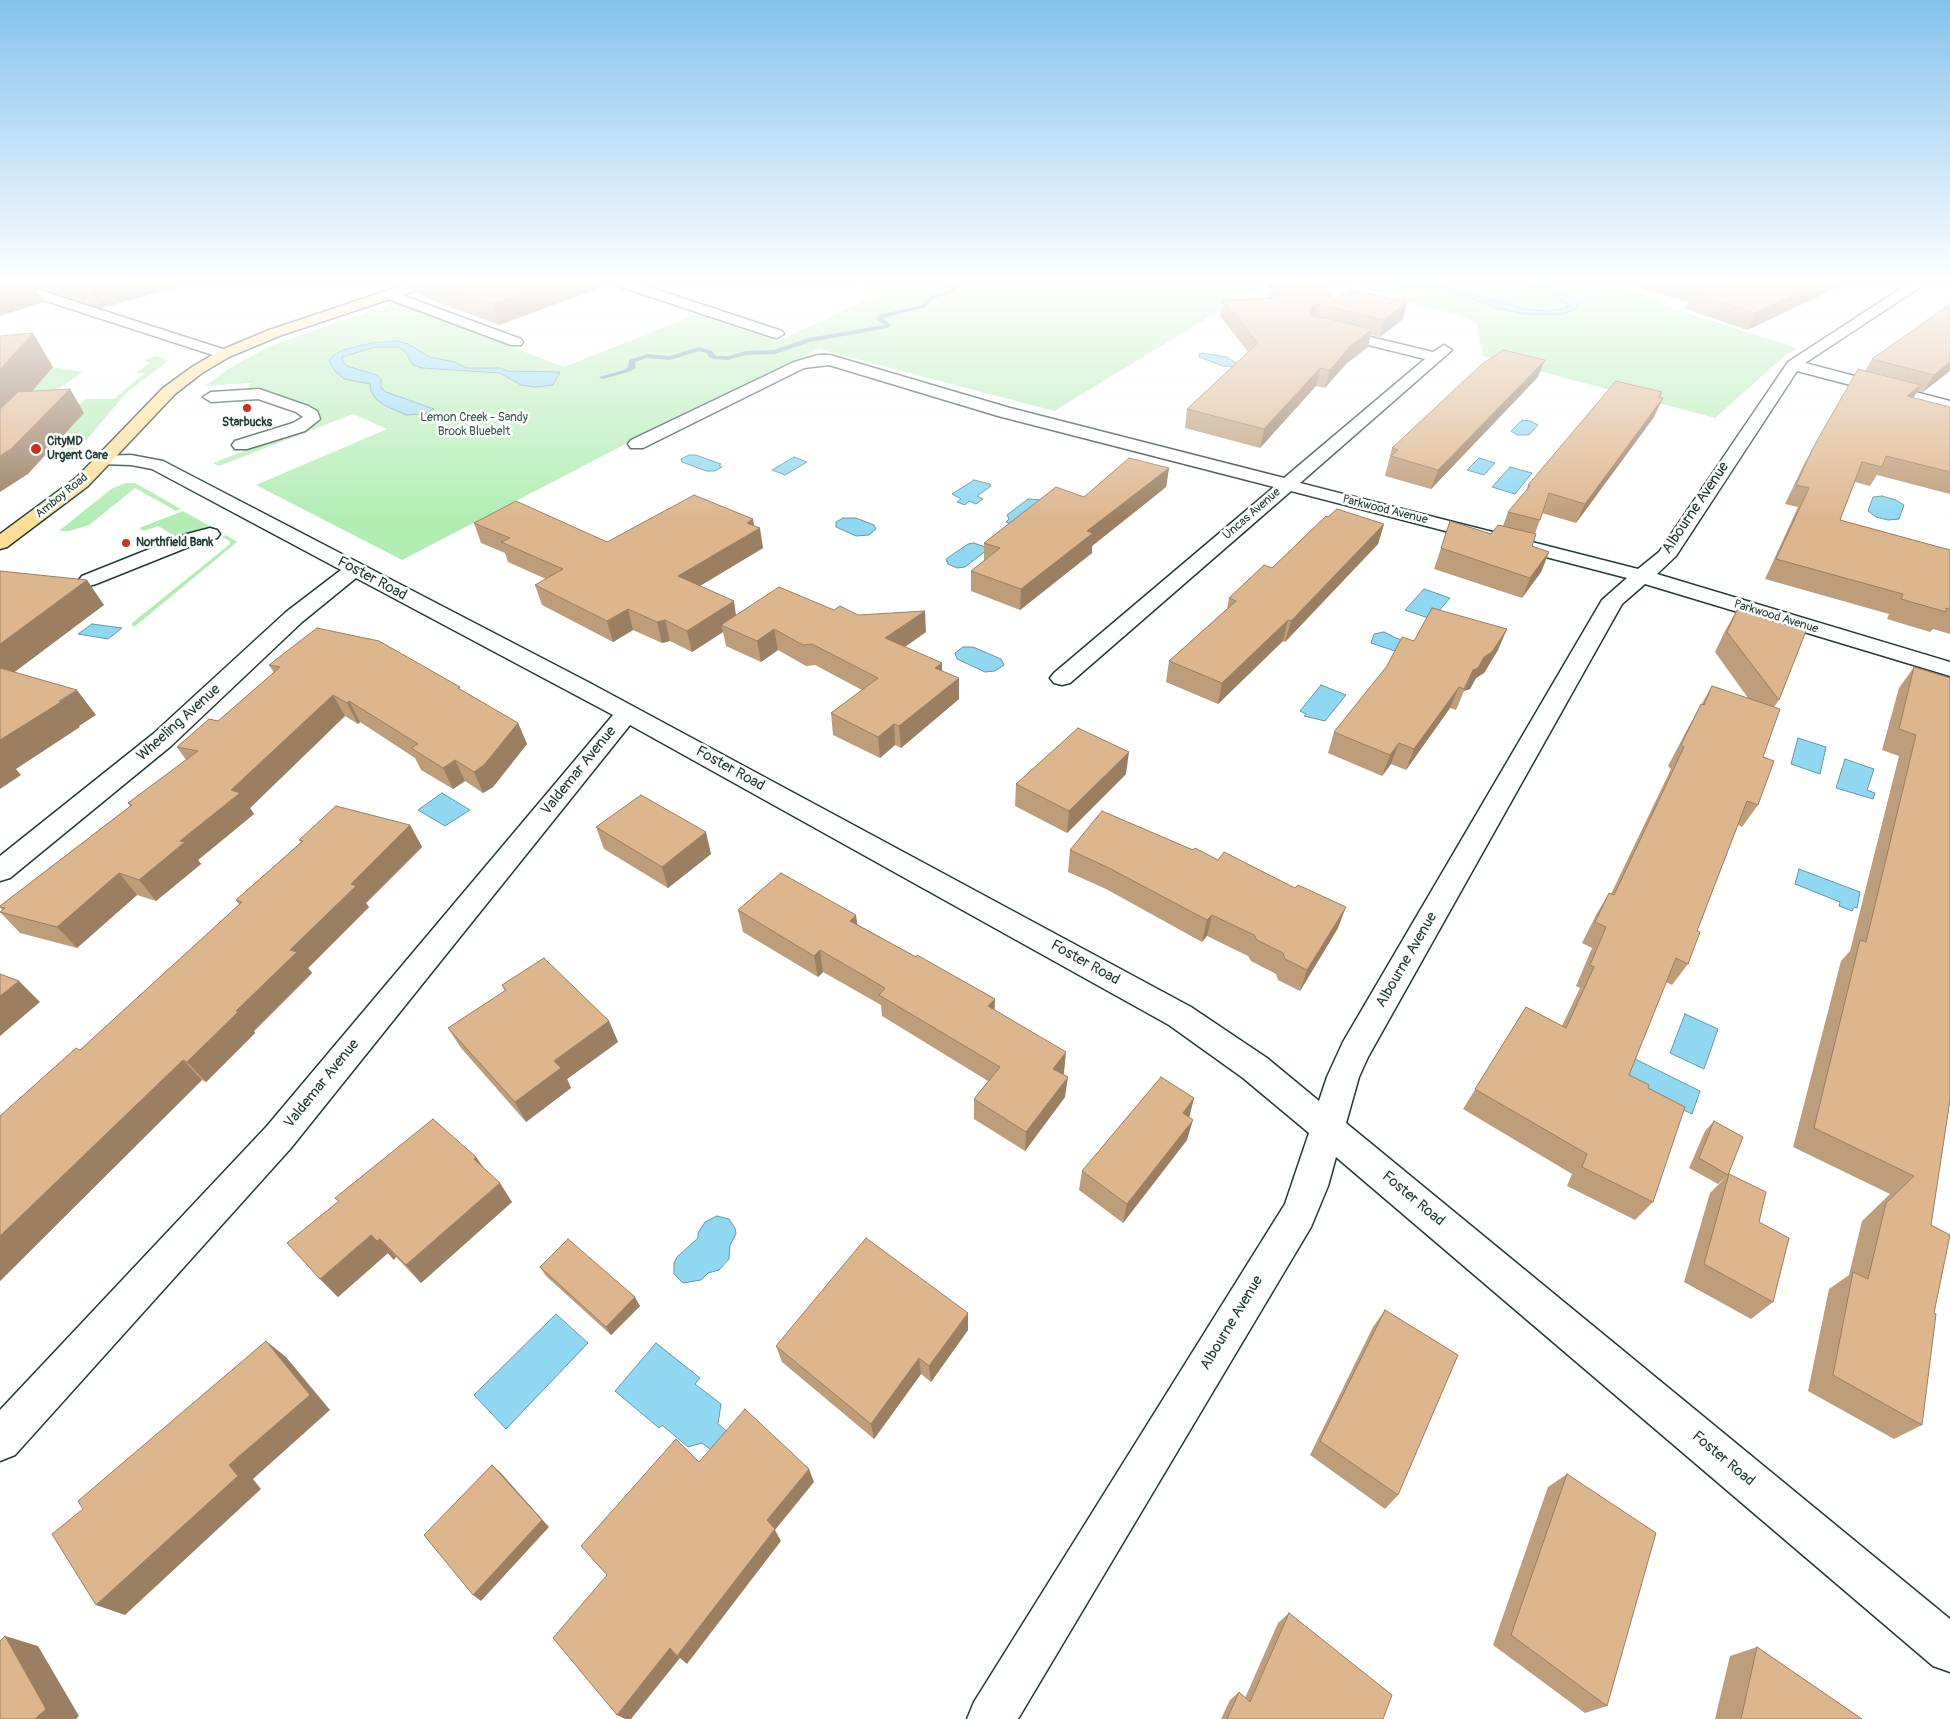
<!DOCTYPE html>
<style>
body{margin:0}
canvas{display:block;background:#fff}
</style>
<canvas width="1950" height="1719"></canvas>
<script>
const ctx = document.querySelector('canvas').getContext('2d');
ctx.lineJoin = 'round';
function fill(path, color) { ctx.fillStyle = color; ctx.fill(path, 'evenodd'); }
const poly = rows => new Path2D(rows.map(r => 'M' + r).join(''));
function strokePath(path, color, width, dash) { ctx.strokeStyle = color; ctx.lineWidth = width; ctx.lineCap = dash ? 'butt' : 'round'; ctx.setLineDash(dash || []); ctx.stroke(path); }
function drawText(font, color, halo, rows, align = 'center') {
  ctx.font = font + ' Pangolin,sans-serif'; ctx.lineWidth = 5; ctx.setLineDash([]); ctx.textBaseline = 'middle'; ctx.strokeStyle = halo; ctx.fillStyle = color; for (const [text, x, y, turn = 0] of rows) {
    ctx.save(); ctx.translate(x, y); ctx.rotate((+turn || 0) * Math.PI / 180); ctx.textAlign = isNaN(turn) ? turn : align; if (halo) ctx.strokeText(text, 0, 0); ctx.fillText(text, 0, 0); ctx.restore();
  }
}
const green = poly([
 [849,280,1270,280,1054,411,818,349,699,406,402,560,256,485,387,429,353,414,219,466,213,463,298,430,311,410,267,390,251,391,249,388,251,383,205,386,228,369,270,346,396,302,564,367,697,314,778,341,881,293],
 [1336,280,1600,280,1666,303,1662,305,1797,348,1781,359,1715,418,1483,356,1476,322],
 [157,356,168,361,127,392,70,459,55,460,69,446,63,445,68,439,58,440,74,407,86,399,114,399,145,373,136,373,150,363,144,360],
 [53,367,83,372,55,391,18,409],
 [125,483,135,483,181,509,176,511,135,488,89,525,69,531,59,531,111,489],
 [183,511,211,527,180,539,158,526,144,531,139,528],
 [226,535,237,542,134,627,131,624,230,544,230,541,222,537]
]);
const water = poly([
 [1386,280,1402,280,1443,287,1525,309,1548,311,1563,309,1569,306,1551,292,1516,280,1529,280,1560,291,1574,299,1578,304,1577,308,1563,314,1525,314,1496,308,1460,294,1417,286,1401,286,1384,282,1386,280],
 [397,341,408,344,430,357,455,362,466,368,501,368,507,371,560,372,553,385,535,387,521,385,500,373,422,368,413,365,405,351,398,347,375,347,342,357,343,362,347,366,377,375,381,379,381,388,386,392,434,409,424,414,406,415,384,405,376,399,371,391,370,384,344,379,335,371,329,361,334,355,343,350,372,343,397,341],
 [1203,353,1227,357,1236,363,1234,367,1223,366,1199,357,1199,354,1203,353],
 [1522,420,1531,421,1538,425,1529,435,1517,435,1511,431,1522,420],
 [689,455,696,455,721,464,719,466,722,467,715,471,706,471,682,462,681,459,689,455],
 [794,457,807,462,785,475,772,470,794,457],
 [1479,458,1495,463,1484,475,1467,470,1479,458],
 [1510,467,1532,473,1515,494,1492,487,1510,467],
 [974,480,990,484,991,486,977,496,983,499,976,504,969,501,965,505,957,502,961,499,952,494,974,480],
 [1882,496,1896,500,1904,505,1899,519,1888,520,1876,517,1868,511,1873,497,1882,496],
 [1028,499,1043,500,1016,526,1006,522,1009,519,1007,515,1028,499],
 [843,518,856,518,874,525,876,529,869,535,856,536,836,527,836,522,843,518],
 [974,543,985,547,987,550,965,567,957,568,948,564,946,559,968,544,974,543],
 [1424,589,1450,598,1438,612,1437,621,1405,610,1424,589],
 [92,624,122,628,108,639,78,634,92,624],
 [1384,632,1396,638,1414,644,1407,655,1371,643,1374,634,1384,632],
 [963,647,973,647,1001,659,1004,665,995,671,985,672,957,659,955,653,963,647],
 [1321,685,1346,695,1325,721,1304,716,1306,714,1300,711,1321,685],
 [1798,738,1826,747,1820,774,1791,764,1798,738],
 [1845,759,1874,769,1867,790,1875,793,1873,799,1836,788,1845,759],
 [442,793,470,810,445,826,418,810,442,793],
 [1799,869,1860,892,1857,908,1854,907,1852,911,1839,906,1840,902,1795,884,1799,869],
 [1685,1014,1718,1029,1704,1069,1670,1053,1685,1014],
 [1633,1058,1700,1091,1692,1114,1624,1081,1633,1058],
 [717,1216,729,1219,735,1228,736,1234,730,1245,729,1259,719,1270,708,1273,701,1280,683,1283,674,1274,674,1263,677,1257,698,1238,698,1233,705,1222,717,1216],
 [556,1314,588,1343,506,1429,474,1395,556,1314],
 [656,1343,700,1378,695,1384,721,1404,718,1424,729,1433,714,1452,702,1443,688,1447,662,1425,659,1428,615,1391,656,1343]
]);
const stream = poly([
 [943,280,949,280,957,291,933,299,926,307,883,318,891,325,888,328,810,342,775,354,746,355,728,360,713,359,709,357,707,353,699,351,670,360,647,358,635,362,636,368,628,372,603,379,599,377,624,370,628,367,629,360,647,354,670,356,699,347,712,351,716,356,728,356,746,351,774,350,809,338,884,325,876,319,879,315,922,305,929,297,951,289,943,283,943,280]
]);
const minor = poly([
 [0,280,8,280,229,351,232,354,224,359,219,357,0,286,0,280],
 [607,280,628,280,782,331,784,334,777,338,772,337,609,283,607,280],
 [1914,280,1931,280,1805,363,1950,401,1950,411,1797,371,1676,556,1657,574,1950,662,1950,676,1645,584,1622,604,1368,1057,1359,1077,1346,1123,1950,1619,1950,1672,1933,1666,1336,1157,1328,1186,1311,1227,1018,1719,967,1719,974,1702,1285,1204,1309,1133,1243,1078,1169,1025,630,725,291,1148,15,1455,0,1461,0,1410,267,1126,613,715,356,578,302,622,171,746,10,878,0,881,0,856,153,734,286,612,341,570,152,469,131,465,100,464,97,460,100,456,131,455,163,461,588,682,1191,1007,1267,1058,1319,1101,1327,1077,1343,1042,1602,600,1627,578,1291,491,1070,683,1062,685,1054,683,1050,678,1054,673,1274,487,998,416,829,365,804,368,643,448,631,448,628,444,631,440,794,362,818,355,830,355,1010,408,1284,478,1425,359,1328,335,1326,332,1333,328,1433,352,1444,345,1452,350,1300,483,1638,569,1659,552,1788,362,1914,280],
 [388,290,521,339,523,342,521,345,511,345,383,297,381,294,388,290],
 [259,389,308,406,317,411,320,419,305,431,247,449,235,449,232,445,235,441,293,423,303,417,296,412,258,399,211,402,203,397,211,392,259,389],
 [210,528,217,530,220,534,217,538,201,542,96,584,89,586,82,584,79,580,82,576,187,534,210,528]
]);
const major = poly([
 [419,280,440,280,438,283,279,336,229,357,202,373,175,394,88,486,7,547,0,549,0,534,76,478,163,388,192,367,219,351,269,330,419,280]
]);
const wall = poly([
 [0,280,203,280,101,308,35,287,44,302],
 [302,280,326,280,314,284],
 [381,280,607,280,608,285,499,325,414,293,410,281,396,286],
 [1628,280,1853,280,1747,330,1685,309,1688,302,1627,284],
 [1269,283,1335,300,1407,302,1403,319,1380,337,1371,335,1368,347,1346,364,1325,388,1316,386,1260,448,1185,428,1187,409,1248,352,1220,316,1223,300,1266,299],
 [1872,359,1950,371,1923,392,1918,391,1913,398,1950,407,1950,494,1877,475,1870,486,1855,482,1840,520,1950,550,1950,634,1933,629,1930,632,1887,619,1889,614,1765,579,1798,507,1785,504,1804,464,1858,369,1865,371],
 [1538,377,1431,489,1385,476,1392,448],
 [1662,392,1660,398,1654,417,1576,523,1542,513,1535,534,1532,546,1549,552,1541,572,1522,598,1434,569,1450,521,1491,534,1503,526,1508,512,1526,491,1528,485],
 [1169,468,1166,487,1092,546,1092,553,1020,610,971,591,971,571,984,561,984,543,1084,497],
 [1328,517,1384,524,1378,544,1285,642,1283,641,1218,704,1166,682,1169,661,1227,609,1229,598,1272,568],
 [474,523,607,542,754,526,763,548,700,586,736,615,834,610,858,615,926,632,905,647,942,671,959,699,901,748,895,745,880,758,833,735,831,713,862,690,815,665,806,666,778,650,761,662,726,646,723,632,692,652,670,641,662,643,633,630,613,642,542,605,535,585,546,579,508,562,505,553,481,543],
 [1737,610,1779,700,1774,707,1763,757,1758,805,1742,827,1738,825,1697,931,1688,964,1672,985,1666,982,1629,1075,1648,1088,1653,1202,1635,1220,1567,1186,1572,1174,1463,1109,1526,1007,1562,1026,1580,988,1576,986,1592,948,1582,943,1596,915,1609,893,1611,894,1671,769,1668,766,1689,726,1712,686,1748,698,1715,652,1725,631],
 [1414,641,1498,650,1484,673,1476,678,1470,689,1464,691,1456,710,1450,708,1406,770,1391,764,1382,776,1328,753,1334,732],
 [269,665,462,691,518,723,527,744,493,787,483,793,465,781,453,789,421,770,415,758,360,722,358,724,345,716,250,808,254,814,198,860,201,864,156,901,137,895,77,948,20,933,0,912,2,910,0,907,0,906,130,806,128,803,186,760,177,747,218,721,274,673],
 [1914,667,1934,1313,1922,1425,1894,1439,1808,1391,1829,1289,1849,1275,1862,1221,1890,1194,1793,1147,1841,961,1850,951,1899,756,1882,750,1899,688],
 [1126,774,1067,833,1015,806,1016,784],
 [410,825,422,847,366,903,369,907,308,968,312,973,254,1031,255,1033,206,1082,202,1080,0,1281,0,1116,80,1050,239,905,236,900,301,842,299,840],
 [596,827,711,854,668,888,604,849],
 [1070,850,1193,850,1338,928,1300,991,1278,980,1276,974,1251,961,1248,956,1207,936,1202,942,1106,889,1068,872],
 [738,910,857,924,916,957,995,999,994,1010,1064,1073,1063,1074,1065,1097,1025,1151,974,1119,974,1099,988,1081,882,1016,881,1005,823,972,818,977,743,932],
 [502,985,609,1021,618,1042,567,1079,571,1088,526,1122,461,1048,448,1028,505,991],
 [1194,1098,1189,1117,1187,1140,1123,1223,1079,1190,1082,1171],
 [1714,1121,1728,1175,1718,1184,1689,1168,1705,1131],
 [476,1157,484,1168,512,1202,421,1283,396,1257,394,1260,388,1253,338,1297,320,1279],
 [1729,1174,1759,1222,1773,1302,1751,1319,1684,1282,1710,1193],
 [540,1267,640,1306,611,1335,546,1276],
 [1385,1310,1398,1495,1385,1509,1310,1455,1373,1327],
 [968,1313,968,1330,931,1382,921,1374,874,1439,782,1362,776,1346],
 [1567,1474,1607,1706,1585,1713,1493,1645,1548,1487],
 [1289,1613,1383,1719,1221,1719,1230,1700,1239,1692,1245,1698,1278,1623],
 [1757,1647,1862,1719,1715,1719,1730,1656]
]);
const shadedWall = poly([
 [119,280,203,280,101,308,90,288],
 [313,280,326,280,314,284],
 [393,280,410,280,410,281,396,286],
 [561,280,607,280,608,285,499,325,492,304],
 [1826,280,1853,280,1747,330,1755,313],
 [33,282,44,302,0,316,0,292],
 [1407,302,1403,319,1380,337,1384,320],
 [1317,304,1313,321,1309,309],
 [1372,329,1368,347,1346,364,1325,388,1330,370,1350,346],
 [33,333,53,367,15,412,0,413,0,369],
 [1545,360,1538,377,1431,489,1438,470],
 [1950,362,1950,371,1923,392,1934,375],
 [1320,368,1316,386,1260,448,1264,429],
 [1921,385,1910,403,1907,396],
 [70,389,84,413,28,474,0,492,0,456],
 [1663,398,1654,417,1576,523,1585,504],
 [1169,468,1166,487,1092,546,1092,553,1020,610,1021,589,1087,531],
 [753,519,755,531,760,528,763,548,683,596,678,576,747,523],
 [1384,524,1378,544,1285,642,1291,621],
 [1549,552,1541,572,1522,598,1530,578],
 [87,580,104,605,0,683,0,644],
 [734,601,737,622,721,625,723,632,692,652,687,631],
 [628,609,633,630,613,642,607,621],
 [925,611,926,632,887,659,885,638],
 [665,620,670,641,662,643,657,622],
 [1288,620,1283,641,1218,704,1222,683],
 [774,629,778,650,761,662,757,641],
 [1507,629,1498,650,1484,673,1476,678,1470,689,1464,691,1456,710,1473,670],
 [942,663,942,684,935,668],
 [959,678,959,699,901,748,899,726],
 [1459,687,1450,708,1406,770,1414,749],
 [77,690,96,715,79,726,80,727,16,769,21,775,0,789,0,740],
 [333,695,345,716,250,808,254,814,198,860,201,864,156,901,139,880,231,790],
 [349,701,360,722,358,724,347,703],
 [518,723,527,744,493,787,483,793,474,772],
 [894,724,895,745,880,758,878,737],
 [1399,743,1391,764,1382,776,1390,755],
 [1129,752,1126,774,1067,833,1069,811],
 [455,760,465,781,453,789,443,768],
 [410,825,422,847,366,903,369,907,308,968,312,973,254,1031,255,1033,206,1082,187,1062,236,1011,290,950,351,884],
 [706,832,711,854,668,888,662,867],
 [119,873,137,895,77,948,57,927],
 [1346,907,1338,928,1300,991,1307,970],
 [856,915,859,936,850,921],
 [1212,915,1207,936,1202,942,1207,920],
 [820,950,823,972,818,977,814,956],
 [19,981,40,1002,0,1036,0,996],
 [995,999,994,1020,988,1006],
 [609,1021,618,1042,567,1079,571,1088,526,1122,515,1102,554,1061],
 [1066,1052,1064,1073,1051,1089,1053,1069],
 [183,1060,202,1080,0,1281,0,1236],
 [1068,1077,1065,1097,1025,1151,1026,1132],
 [1194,1098,1189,1118,1183,1113],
 [1193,1120,1187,1140,1123,1223,1127,1204],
 [476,1157,489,1177,474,1159],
 [500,1183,512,1202,421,1283,406,1265],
 [371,1235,388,1253,338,1297,320,1279],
 [380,1239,396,1257,394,1260,377,1241],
 [635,1297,640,1306,611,1335,606,1327],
 [968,1313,968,1330,931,1382,929,1366],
 [266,1341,286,1357,330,1410,253,1479,261,1489,125,1615,96,1605,229,1465],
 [919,1358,921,1374,874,1439,871,1424],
 [492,1465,500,1472,549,1527,481,1601,473,1595],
 [809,1469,814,1482,775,1530,781,1541,687,1664,680,1658,631,1719,625,1719,617,1715,767,1520],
 [5,1636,38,1646,79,1716,76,1719,35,1719]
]);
const building = poly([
 [0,280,26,280,33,282,0,292,0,280],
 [66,280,119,280,90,288,66,280],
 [427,280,561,280,492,304,427,280],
 [1676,280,1826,280,1755,313,1692,293,1703,288,1676,280],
 [1320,282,1335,300,1351,289,1407,302,1384,320,1317,304,1309,309,1311,315,1372,329,1350,346,1330,370,1320,368,1264,429,1187,409,1258,343,1223,300,1281,298,1269,283,1320,282],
 [1950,304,1950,362,1934,375,1872,359,1950,304],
 [33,333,0,369,0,336,33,333],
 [1503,350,1545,360,1438,470,1391,456,1398,450,1392,448,1482,364,1503,350],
 [1858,369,1921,385,1907,396,1950,407,1950,472,1886,456,1882,467,1862,462,1840,520,1950,550,1950,609,1946,608,1946,612,1901,599,1903,594,1776,559,1809,488,1796,485,1814,446,1858,369],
 [1616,381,1662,392,1658,397,1663,398,1585,504,1549,493,1540,520,1508,512,1530,486,1528,485,1616,381],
 [70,389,11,449,0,456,0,409,18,392,70,389],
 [1129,458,1169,468,1087,531,1093,533,1021,589,971,571,1000,548,984,543,1056,487,1084,497,1129,458],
 [694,495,753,519,747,523,760,528,678,576,734,601,687,631,665,620,657,622,628,609,607,621,535,585,563,569,501,542,510,538,474,523,516,501,607,542,694,495],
 [1337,509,1384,524,1291,621,1288,620,1222,683,1169,661,1236,601,1229,598,1264,565,1272,568,1326,516,1328,517,1337,509],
 [1450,521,1491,534,1498,525,1536,534,1532,546,1549,552,1530,578,1441,548,1450,521],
 [0,571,87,580,0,644,0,571],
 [779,587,834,610,840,606,858,615,925,611,885,638,942,663,935,668,959,678,899,726,894,724,878,737,831,713,878,678,812,644,803,645,774,629,757,641,721,625,779,587],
 [1432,608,1507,629,1492,652,1484,657,1478,668,1473,670,1464,689,1459,687,1414,749,1399,743,1390,755,1334,732,1387,666,1402,637,1414,641,1432,608],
 [1737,610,1806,631,1779,700,1727,632,1737,610],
 [317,628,379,641,460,687,458,688,518,723,484,765,474,772,455,760,443,768,411,748,418,744,349,701,347,703,333,695,231,790,240,793,180,841,185,842,139,880,119,873,57,927,0,912,5,908,0,907,0,906,132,805,128,803,198,751,177,747,209,719,218,721,280,667,269,665,317,628],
 [1914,667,1950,678,1950,1100,1931,1225,1950,1235,1934,1313,1936,1314,1922,1425,1833,1375,1853,1272,1868,1279,1886,1203,1914,1176,1814,1128,1860,940,1866,942,1916,735,1899,729,1914,667],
 [0,668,77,690,59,701,61,702,0,740,0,668],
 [1712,686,1780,709,1763,757,1774,761,1758,805,1747,801,1697,931,1700,932,1688,964,1676,958,1629,1075,1649,1085,1648,1088,1685,1107,1653,1202,1582,1167,1587,1154,1475,1089,1526,1007,1566,1028,1594,967,1590,965,1606,927,1595,922,1609,893,1614,895,1684,747,1681,745,1701,704,1704,705,1712,686],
 [1078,728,1129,752,1069,811,1016,784,1078,728],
 [641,795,706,832,662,867,596,827,641,795],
 [336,806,410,825,351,884,356,886,290,950,297,952,236,1011,238,1012,187,1062,183,1060,0,1236,0,1116,76,1048,80,1050,242,902,236,900,303,841,299,840,336,806],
 [1102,811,1193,850,1195,848,1218,860,1224,852,1295,888,1298,885,1346,907,1307,970,1285,959,1283,953,1257,940,1254,935,1212,915,1207,920,1109,868,1070,850,1102,811],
 [781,873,856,915,850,921,916,957,917,955,995,999,988,1006,1066,1052,1053,1069,1068,1077,1026,1132,974,1099,1000,1067,879,995,885,988,820,950,814,956,738,910,781,873],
 [544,958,609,1021,554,1061,561,1068,515,1102,448,1028,506,990,502,985,544,958],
 [0,974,19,981,0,996,0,974],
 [1161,1077,1194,1098,1183,1113,1193,1120,1127,1204,1082,1171,1161,1077],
 [433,1119,476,1157,474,1159,500,1183,406,1265,380,1239,377,1241,371,1235,320,1279,287,1243,339,1201,335,1198,433,1119],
 [1714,1121,1743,1137,1728,1175,1699,1158,1714,1121],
 [1729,1174,1766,1192,1759,1222,1789,1238,1773,1302,1704,1264,1729,1174],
 [866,1238,968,1313,929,1366,919,1358,871,1424,776,1346,866,1238],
 [568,1239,635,1297,606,1327,540,1267,568,1239],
 [1385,1310,1458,1355,1398,1495,1320,1441,1385,1310],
 [266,1341,310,1395,229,1465,238,1476,96,1605,52,1534,83,1509,78,1501,266,1341],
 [745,1409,809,1469,767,1520,775,1529,677,1656,670,1648,617,1715,553,1638,607,1575,581,1546,676,1439,699,1462,745,1409],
 [492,1465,542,1520,473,1595,424,1535,492,1465],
 [1567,1474,1656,1533,1607,1706,1511,1635,1567,1474],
 [1289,1613,1392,1695,1383,1719,1227,1719,1239,1692,1250,1702,1289,1613],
 [5,1636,46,1709,35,1719,0,1719,0,1641,5,1636],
 [1757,1647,1862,1719,1741,1719,1757,1647]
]);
const markers = [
 [247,408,5,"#c8321e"],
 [36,449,6,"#c8321e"],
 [126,543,5,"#c8321e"]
];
const farParknames = [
 ["Lemon Creek - Sandy",474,418],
 ["Brook Bluebelt",474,432]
];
const farPoinames = [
 ["Starbucks",247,423,"center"],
 ["CityMD",47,442],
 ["Urgent Care",47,456],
 ["Northfield Bank",136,543]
];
const farStreetnames = [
 ["Amboy Road",62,496,-39],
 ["Parkwood Avenue",1385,510,14],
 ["Uncas Avenue",1252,514,-41],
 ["Parkwood Avenue",1776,617,17]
];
const streetNames = [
 ["Albourne Avenue",1696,508,-56],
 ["Foster Road",372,579,28],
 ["Wheeling Avenue",179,723,-42],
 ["Foster Road",730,769,29],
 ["Valdemar Avenue",579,771,-51],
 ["Albourne Avenue",1407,960,-60],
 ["Foster Road",1085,963,29],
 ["Valdemar Avenue",322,1084,-51],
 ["Foster Road",1413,1199,40],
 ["Albourne Avenue",1232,1323,-59],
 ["Foster Road",1723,1459,40]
];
fill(green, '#b2edb3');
fill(water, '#90d8f2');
strokePath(water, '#639aa6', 1);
fill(stream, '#639aa6');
strokePath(minor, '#1f3d34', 3);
strokePath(major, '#1f3d34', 3);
fill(minor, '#fff');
fill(major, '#fedd96');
fill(wall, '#be9d7a');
fill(shadedWall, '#9b7f63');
fill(building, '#ddb68e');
strokePath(building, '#9b7f63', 1);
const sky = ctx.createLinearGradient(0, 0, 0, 521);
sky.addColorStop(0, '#85c2ec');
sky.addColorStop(0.54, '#fff');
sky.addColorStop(1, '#ffffff00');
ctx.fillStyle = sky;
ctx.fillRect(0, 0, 1950, 521);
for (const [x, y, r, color] of markers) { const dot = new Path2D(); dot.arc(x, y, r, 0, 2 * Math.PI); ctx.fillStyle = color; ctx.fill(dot); strokePath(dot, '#fff', 2); }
drawText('12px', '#3c604d', '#fff', farParknames);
drawText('bold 12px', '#1f3d34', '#fff', farPoinames, 'left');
drawText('12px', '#1f3d34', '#fff', farStreetnames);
drawText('15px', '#1f3d34', '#fff', streetNames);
</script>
